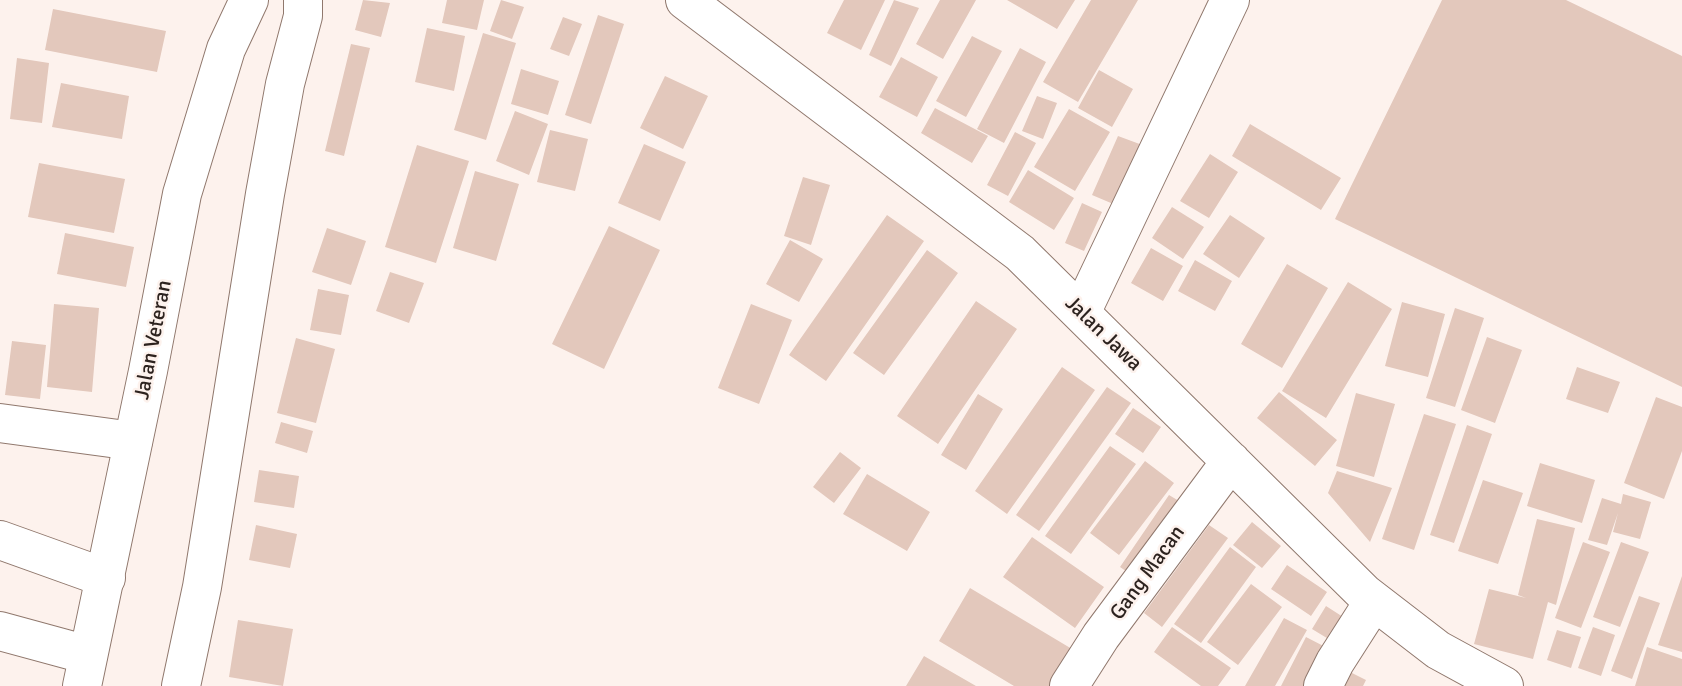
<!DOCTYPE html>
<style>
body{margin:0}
canvas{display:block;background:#fdf2ed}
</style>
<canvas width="1682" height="686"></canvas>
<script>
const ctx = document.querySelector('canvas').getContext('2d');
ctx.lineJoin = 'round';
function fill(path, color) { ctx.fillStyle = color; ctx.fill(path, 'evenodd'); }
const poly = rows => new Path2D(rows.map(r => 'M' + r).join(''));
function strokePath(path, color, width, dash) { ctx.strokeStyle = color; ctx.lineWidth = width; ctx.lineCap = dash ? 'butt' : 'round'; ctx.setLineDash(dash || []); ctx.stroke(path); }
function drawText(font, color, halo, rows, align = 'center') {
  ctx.font = font + ' Signika,sans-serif'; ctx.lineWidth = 5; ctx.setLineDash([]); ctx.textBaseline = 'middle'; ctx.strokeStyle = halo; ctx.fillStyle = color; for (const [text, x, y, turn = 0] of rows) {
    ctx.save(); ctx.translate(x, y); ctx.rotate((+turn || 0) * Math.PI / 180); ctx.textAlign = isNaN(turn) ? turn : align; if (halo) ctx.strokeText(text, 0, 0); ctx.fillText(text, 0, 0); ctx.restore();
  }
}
const building = poly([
 [363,0,390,3,381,37,355,30],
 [447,0,484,0,477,30,442,23],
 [501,0,524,7,512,39,490,31],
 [844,0,885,0,861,50,827,33],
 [894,0,919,8,891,66,869,55],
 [940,0,976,0,943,59,916,44],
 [1007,0,1075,0,1057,29],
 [1091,0,1138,0,1078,102,1043,82],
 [1442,0,1566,0,1682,56,1682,387,1335,219],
 [53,9,166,31,157,72,45,50],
 [598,15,624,24,591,124,565,115],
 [563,17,582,24,569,56,550,49],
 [427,28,465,36,454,91,415,82],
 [483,33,516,43,486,140,454,130],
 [972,36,1002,51,966,117,936,101],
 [351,44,370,48,344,156,325,151],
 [1020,48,1046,62,1004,143,977,129],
 [901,57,938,77,917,117,879,97],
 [17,58,49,63,42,123,10,119],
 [521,69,559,81,548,115,511,104],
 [1099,70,1133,89,1112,127,1078,108],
 [665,76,708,96,683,149,640,128],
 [61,83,129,96,122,139,52,127],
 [1037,96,1057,103,1043,139,1022,131],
 [935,108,988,136,972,163,921,133],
 [1069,109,1110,132,1075,191,1034,167],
 [515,111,548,124,529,175,496,161],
 [1250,124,1341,178,1321,210,1232,156],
 [550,130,588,139,575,191,537,182],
 [1015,132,1036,143,1008,196,987,185],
 [1118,136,1145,146,1118,206,1092,195],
 [644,144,686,162,660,221,618,203],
 [417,145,469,161,436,263,385,247],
 [1210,154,1238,172,1209,218,1180,201],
 [39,163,125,179,114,233,28,217],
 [1028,170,1074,198,1054,230,1009,202],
 [475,171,519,184,496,261,453,248],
 [803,177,830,185,811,245,784,236],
 [1082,203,1102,212,1084,251,1065,243],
 [1172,207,1204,227,1183,259,1152,238],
 [887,215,924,241,826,381,789,355],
 [1230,215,1265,238,1239,278,1203,254],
 [609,226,660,250,604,369,552,344],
 [327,228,366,241,351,285,312,272],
 [65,233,134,247,126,287,57,274],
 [790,240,823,259,799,302,766,284],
 [1151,248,1183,266,1163,301,1131,283],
 [927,250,958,273,884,375,853,353],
 [1195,260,1232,281,1215,311,1178,291],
 [1287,264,1328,288,1282,368,1241,344],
 [390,272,424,283,409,323,376,311],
 [1348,282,1392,309,1326,418,1282,391],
 [318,289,349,295,341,335,310,330],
 [976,301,1017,329,938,444,897,416],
 [1402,302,1445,314,1428,377,1385,366],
 [54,304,99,308,92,392,47,387],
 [751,304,792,320,759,404,718,388],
 [1455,308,1484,318,1455,407,1426,398],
 [1487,337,1522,350,1495,423,1461,410],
 [296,338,335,349,316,423,277,413],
 [12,341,46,345,40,399,5,395],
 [1062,367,1095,390,1007,514,975,491],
 [1577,367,1620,382,1608,413,1566,399],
 [1107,387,1131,403,1039,531,1016,515],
 [1279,392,1337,440,1315,466,1257,418],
 [1356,393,1395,404,1374,477,1336,466],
 [978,394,1003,409,966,470,941,455],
 [1656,397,1682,407,1682,451,1664,499,1624,483],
 [1133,408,1161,427,1143,453,1115,434],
 [1424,414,1456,424,1414,550,1382,539],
 [281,422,313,431,307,453,275,443],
 [1467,425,1492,434,1454,543,1430,535],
 [1110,446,1136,464,1071,554,1045,536],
 [840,452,861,468,834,503,813,487],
 [1145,461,1174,483,1119,555,1090,533],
 [1540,463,1595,480,1582,523,1527,506],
 [259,470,299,476,294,508,254,502],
 [1337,471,1392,488,1370,542,1328,493],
 [867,474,930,512,907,551,843,514],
 [1483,480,1523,493,1498,564,1458,551],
 [1623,494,1651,502,1640,539,1613,532,1618,513,1607,545,1588,540,1602,498,1621,504],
 [1169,495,1189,507,1139,580,1120,567],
 [1537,519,1575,528,1556,605,1548,602,1533,659,1474,644,1489,589,1526,598,1518,595],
 [1252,522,1281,546,1262,568,1233,545],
 [256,525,297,534,290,568,249,560],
 [1209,525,1228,538,1162,627,1144,613],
 [1032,537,1104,587,1075,628,1003,577],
 [1583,542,1610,552,1581,628,1555,618],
 [1621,542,1649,552,1620,627,1593,617],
 [1230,547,1256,567,1201,643,1174,624],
 [1287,565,1327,592,1311,616,1271,589],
 [1682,576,1682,652,1658,645],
 [1251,584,1282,607,1238,665,1207,642],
 [970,588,1077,652,1057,686,1014,686,939,641],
 [1639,596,1660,603,1632,679,1611,671],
 [1326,606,1354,624,1340,646,1312,629],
 [1284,618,1307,630,1275,686,1245,686],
 [238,620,293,629,283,686,229,677],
 [1172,627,1231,668,1218,686,1201,686,1154,652],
 [1593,627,1615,635,1601,676,1578,668],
 [1557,630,1581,637,1571,668,1547,660],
 [1306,637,1335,652,1317,686,1281,686],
 [1647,647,1682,659,1682,686,1635,686],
 [924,656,976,686,906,686],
 [1338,666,1366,680,1363,686,1328,686]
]);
const minor = poly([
 [685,0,1020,253,1364,593,1438,650,1504,686],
 [1081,313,1230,0],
 [0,423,133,441],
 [0,540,106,578],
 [0,631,88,655],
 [1069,686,1101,636,1231,461],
 [1323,686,1335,662,1374,601]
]);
const major = poly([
 [82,686,148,371,182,194,226,49,249,0],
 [181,686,202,587,265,194,285,84,303,16,303,0]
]);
const streetNames = [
 ["Jalan Jawa",1103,334,44],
 ["Jalan Veteran",154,340,-79],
 ["Gang Macan",1148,573,-54]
];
fill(building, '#e3c8bc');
strokePath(minor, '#90786d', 40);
strokePath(major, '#90786d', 40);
strokePath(minor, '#fff', 38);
strokePath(major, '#fff', 38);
drawText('21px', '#2d231f', '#fdf2ed', streetNames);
</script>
